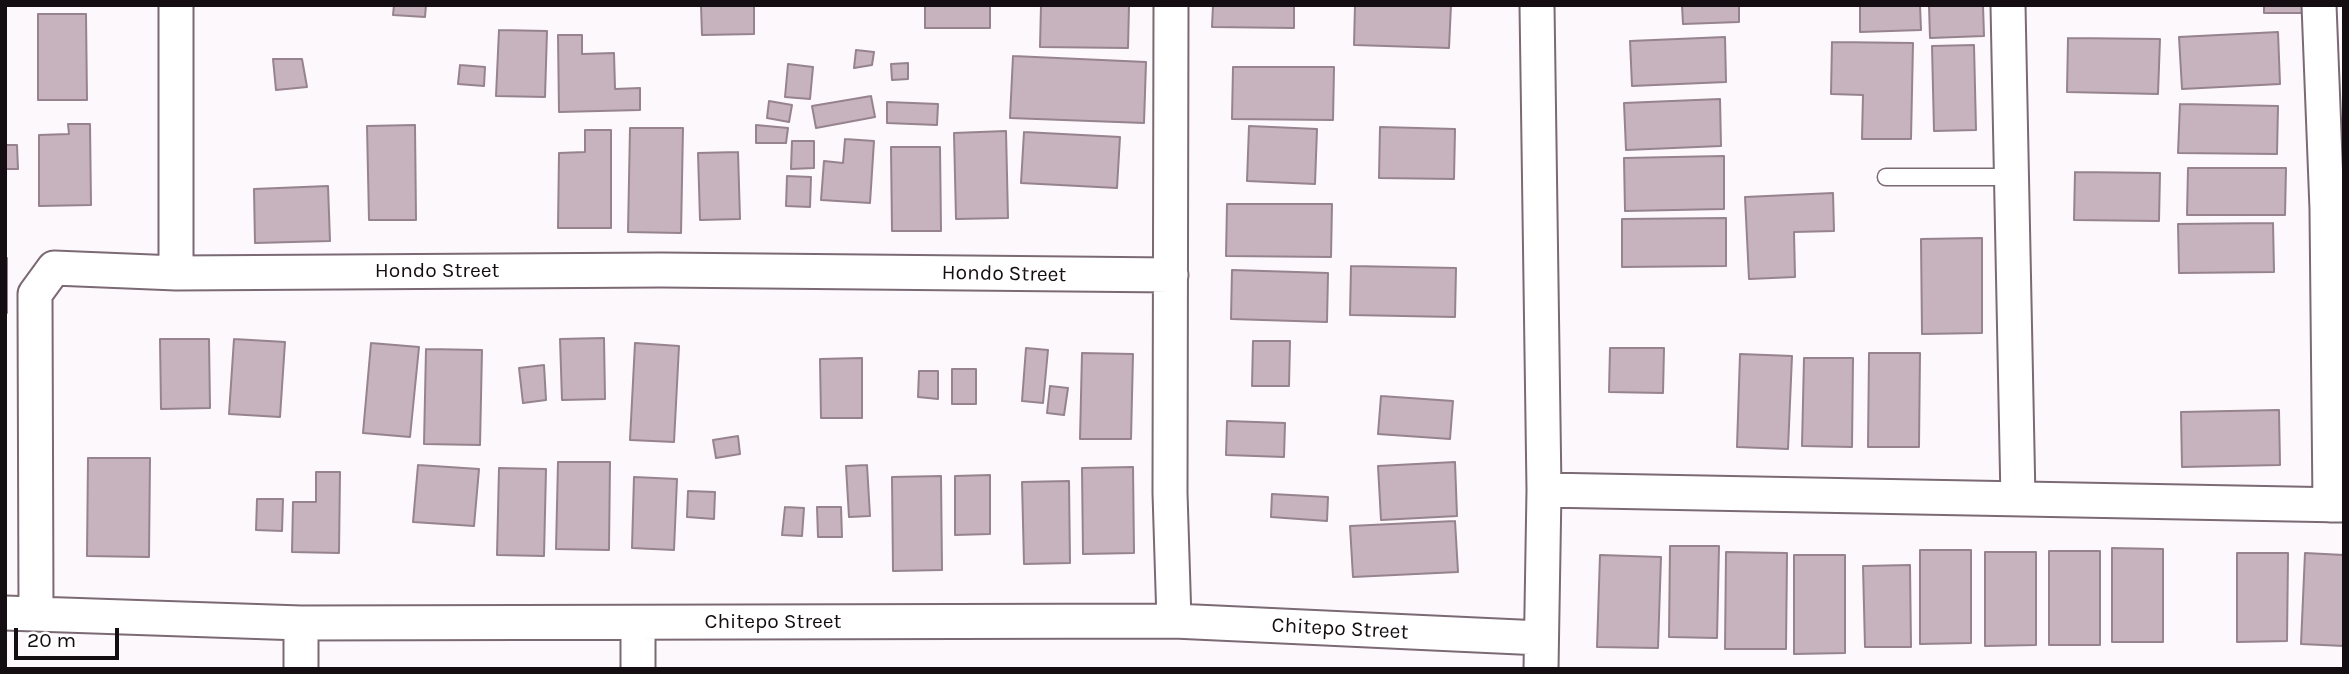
<!DOCTYPE html>
<style>
body{margin:0}
#map{position:relative;width:2349px;height:674px;overflow:hidden;background:#fdf8fb;font-family:Karla,sans-serif}
canvas{display:block}
.frame{position:absolute;inset:0;border:7px solid #140d11;pointer-events:none}
.scale{position:absolute;left:14px;top:628px;width:105px;height:32px;box-sizing:border-box;border:4px solid #140d11;border-top:0;padding-left:9px;font-size:21px;line-height:24px;white-space:nowrap;color:#140d11;-webkit-text-stroke:5px #fff;paint-order:stroke}
</style>
<div id="map">
<canvas width="2349" height="674"></canvas>
<div class="frame"></div>
<div class="scale">20 m</div>
</div>
<script>
const ctx = document.querySelector('canvas').getContext('2d');
ctx.lineJoin = 'round';
function fill(path, color) { ctx.fillStyle = color; ctx.fill(path, 'evenodd'); }
const poly = rows => new Path2D(rows.map(r => 'M' + r).join(''));
function strokePath(path, color, width, dash) { ctx.strokeStyle = color; ctx.lineWidth = width; ctx.lineCap = dash ? 'butt' : 'round'; ctx.setLineDash(dash || []); ctx.stroke(path); }
function drawText(font, color, halo, rows, align = 'center') {
  ctx.font = font + ' Karla,sans-serif'; ctx.lineWidth = 7; ctx.setLineDash([]); ctx.textBaseline = 'middle'; ctx.strokeStyle = halo; ctx.fillStyle = color; for (const [text, x, y, turn = 0] of rows) {
    ctx.save(); ctx.translate(x, y); ctx.rotate((+turn || 0) * Math.PI / 180); ctx.textAlign = isNaN(turn) ? turn : align; if (halo) ctx.strokeText(text, 0, 0); ctx.fillText(text, 0, 0); ctx.restore();
  }
}
const building = poly([
 [394,5,426,5,425,17,393,15,394,5],
 [701,5,754,5,754,34,702,35,701,5],
 [925,5,990,5,990,28,925,28,925,5],
 [1041,5,1129,5,1128,48,1040,47,1041,5],
 [1213,5,1294,5,1294,28,1212,27,1213,5],
 [1355,5,1451,5,1449,48,1354,45,1355,5],
 [1682,5,1739,5,1739,22,1683,24,1682,5],
 [1860,5,1920,5,1921,30,1860,32,1860,5],
 [1929,5,1983,5,1984,36,1930,38,1929,5],
 [2264,5,2302,5,2302,13,2264,13,2264,5],
 [38,14,86,14,87,100,38,100,38,14],
 [499,30,547,31,545,97,496,96,499,30],
 [2278,32,2280,84,2182,89,2179,37,2278,32],
 [558,35,582,35,582,54,614,53,615,89,640,88,640,110,559,112,558,35],
 [1725,37,1726,82,1632,86,1630,41,1725,37],
 [2068,38,2160,39,2158,94,2067,92,2068,38],
 [1832,42,1913,43,1911,139,1862,139,1863,95,1831,94,1832,42],
 [1974,45,1976,130,1934,131,1932,46,1974,45],
 [856,50,874,52,872,65,854,68,856,50],
 [1013,56,1146,62,1144,123,1010,118,1013,56],
 [273,59,302,59,307,87,276,90,273,59],
 [908,63,908,79,892,80,891,64,908,63],
 [788,64,813,67,810,99,785,97,788,64],
 [460,65,485,67,484,86,458,84,460,65],
 [1233,67,1334,67,1333,120,1232,119,1233,67],
 [871,96,875,117,816,128,812,106,871,96],
 [1720,99,1721,146,1626,150,1624,103,1720,99],
 [769,101,792,105,789,122,767,118,769,101],
 [887,102,938,104,937,125,887,123,887,102],
 [2180,104,2278,106,2277,154,2178,153,2180,104],
 [68,124,90,124,91,205,39,206,39,135,69,134,68,124],
 [415,125,416,220,369,220,367,126,415,125],
 [756,125,788,128,786,143,756,143,756,125],
 [1249,126,1317,129,1315,184,1247,181,1249,126],
 [1380,127,1455,129,1454,179,1379,178,1380,127],
 [630,128,683,128,681,233,628,232,630,128],
 [585,130,611,130,611,228,558,228,559,153,585,152,585,130],
 [1006,131,1008,218,956,219,954,133,1006,131],
 [1024,132,1120,137,1117,188,1021,183,1024,132],
 [845,139,874,141,870,203,821,200,824,161,843,163,845,139],
 [792,141,814,141,814,168,791,169,792,141],
 [5,145,17,145,18,169,5,169,5,145],
 [891,147,940,147,941,231,892,231,891,147],
 [738,152,740,219,700,220,698,153,738,152],
 [1724,156,1724,209,1625,211,1624,158,1724,156],
 [2188,168,2286,168,2285,215,2187,215,2188,168],
 [2075,172,2160,173,2159,221,2074,220,2075,172],
 [787,176,811,177,810,207,786,206,787,176],
 [328,186,330,241,255,243,254,189,328,186],
 [1833,193,1834,231,1794,232,1795,277,1749,279,1745,197,1833,193],
 [1227,204,1332,204,1331,257,1226,256,1227,204],
 [1726,218,1726,266,1622,267,1622,219,1726,218],
 [2273,223,2274,272,2179,273,2178,224,2273,223],
 [1982,238,1982,333,1922,334,1921,239,1982,238],
 [5,258,7,258,7,313,5,313,5,258],
 [1351,266,1456,268,1455,317,1350,315,1351,266],
 [1232,270,1328,273,1327,322,1231,319,1232,270],
 [604,338,605,399,562,400,560,339,604,338],
 [160,339,209,339,210,408,161,409,160,339],
 [234,339,285,342,280,417,229,414,234,339],
 [1253,341,1290,341,1289,386,1252,386,1253,341],
 [371,343,419,347,410,437,363,433,371,343],
 [635,343,679,346,674,442,630,440,635,343],
 [1026,348,1048,350,1043,403,1022,401,1026,348],
 [1610,348,1664,348,1663,393,1609,392,1610,348],
 [426,349,482,350,480,445,424,444,426,349],
 [1082,353,1133,354,1131,439,1080,439,1082,353],
 [1869,353,1920,353,1919,447,1868,447,1869,353],
 [1740,354,1792,356,1788,449,1737,447,1740,354],
 [862,358,862,418,821,418,820,359,862,358],
 [1804,358,1853,358,1852,447,1802,446,1804,358],
 [544,365,546,400,523,403,519,368,544,365],
 [952,369,976,369,976,404,952,404,952,369],
 [919,371,938,371,938,399,918,397,919,371],
 [1050,386,1068,388,1064,415,1047,413,1050,386],
 [1381,396,1453,401,1450,439,1378,434,1381,396],
 [2279,410,2280,465,2182,467,2181,412,2279,410],
 [1227,421,1285,423,1284,457,1226,455,1227,421],
 [738,436,740,454,716,458,713,440,738,436],
 [88,458,150,458,149,557,87,556,88,458],
 [558,462,610,462,609,550,556,549,558,462],
 [1455,462,1457,516,1381,520,1378,466,1455,462],
 [418,465,479,469,474,526,413,522,418,465],
 [867,465,870,516,849,517,846,466,867,465],
 [1133,467,1134,553,1083,554,1082,468,1133,467],
 [499,468,546,469,544,556,497,555,499,468],
 [316,472,340,472,339,553,292,552,293,502,316,502,316,472],
 [990,475,990,534,955,535,955,476,990,475],
 [941,476,942,570,893,571,892,477,941,476],
 [634,477,677,479,674,550,632,548,634,477],
 [1069,481,1070,563,1024,564,1022,482,1069,481],
 [688,491,715,492,714,519,687,517,688,491],
 [1272,494,1328,497,1327,521,1271,517,1272,494],
 [257,499,283,499,282,531,256,530,257,499],
 [785,507,804,508,802,536,782,535,785,507],
 [817,507,841,507,842,537,818,537,817,507],
 [1455,521,1458,572,1353,577,1350,526,1455,521],
 [1670,546,1719,546,1717,638,1669,637,1670,546],
 [2112,548,2163,549,2163,642,2112,642,2112,548],
 [1920,550,1971,550,1971,643,1920,644,1920,550],
 [2049,551,2100,551,2100,645,2049,645,2049,551],
 [1726,552,1787,553,1786,649,1725,649,1726,552],
 [1985,552,2036,552,2036,645,1985,646,1985,552],
 [2237,553,2288,553,2287,641,2237,642,2237,553],
 [2305,553,2344,555,2344,646,2301,644,2305,553],
 [1600,555,1661,557,1658,648,1597,647,1600,555],
 [1794,555,1845,555,1845,653,1794,654,1794,555],
 [1910,565,1911,647,1865,647,1863,566,1910,565]
]);
const lane = poly([
 [1886,177,2012,177]
]);
const street = poly([
 [176,5,176,273],
 [1171,5,1170,493,1174,621],
 [1537,5,1544,490,1541,669],
 [2008,5,2018,499],
 [2319,5,2327,209,2330,505],
 [1544,490,2344,505],
 [36,612,35,294,54,268,176,273,662,270,1171,275],
 [5,613,301,623,1174,621,1541,638],
 [301,623,301,669],
 [638,669,638,623]
]);
const streetNames = [
 ["Hondo Street",437,271],
 ["Hondo Street",1004,274,1],
 ["Chitepo Street",773,622],
 ["Chitepo Street",1340,629,3]
];
fill(building, '#c7b3be');
strokePath(building, '#96838d', 2);
strokePath(lane, '#7b6973', 19);
strokePath(street, '#7b6973', 37);
strokePath(lane, '#fff', 16);
strokePath(street, '#fff', 33);
drawText('21px', '#140d11', '#fff', streetNames);
</script>
